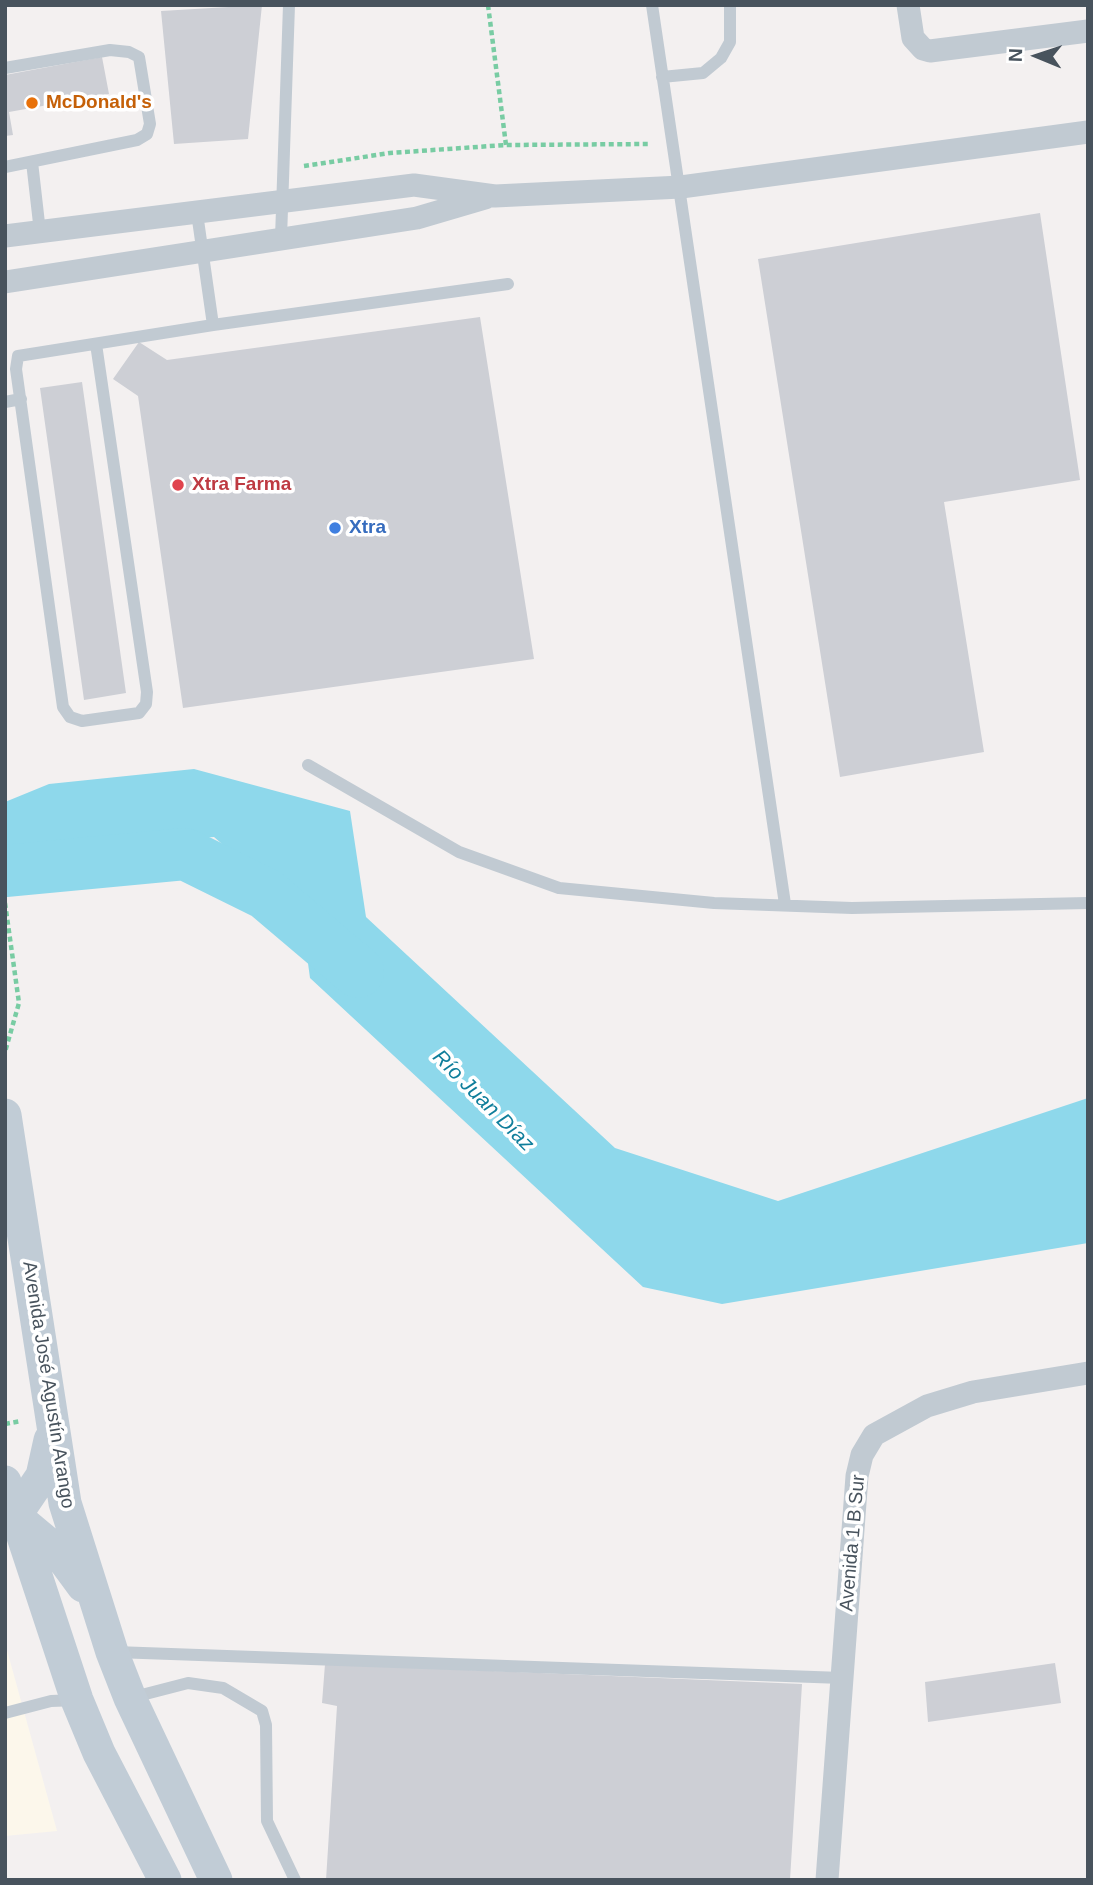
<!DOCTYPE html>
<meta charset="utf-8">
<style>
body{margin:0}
#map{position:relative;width:1093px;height:1885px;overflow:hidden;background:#f3f0f0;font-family:Arial,sans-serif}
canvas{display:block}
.frame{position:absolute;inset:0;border:7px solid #48535d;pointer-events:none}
.north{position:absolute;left:1002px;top:21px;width:70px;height:70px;-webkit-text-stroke:5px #fff;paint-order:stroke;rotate:272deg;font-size:19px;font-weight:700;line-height:28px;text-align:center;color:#48535d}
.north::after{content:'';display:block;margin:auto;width:24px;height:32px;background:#48535d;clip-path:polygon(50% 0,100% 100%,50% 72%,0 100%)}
</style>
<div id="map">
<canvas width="1093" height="1885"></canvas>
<div class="frame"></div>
<div class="north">N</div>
</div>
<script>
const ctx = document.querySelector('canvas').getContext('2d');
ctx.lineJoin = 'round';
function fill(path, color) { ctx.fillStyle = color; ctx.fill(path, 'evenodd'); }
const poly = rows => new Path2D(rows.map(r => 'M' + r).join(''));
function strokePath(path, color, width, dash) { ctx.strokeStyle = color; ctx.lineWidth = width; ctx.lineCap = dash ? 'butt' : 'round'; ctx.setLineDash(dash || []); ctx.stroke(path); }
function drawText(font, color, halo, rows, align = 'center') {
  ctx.font = font + ' Arial,sans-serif'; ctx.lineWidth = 7; ctx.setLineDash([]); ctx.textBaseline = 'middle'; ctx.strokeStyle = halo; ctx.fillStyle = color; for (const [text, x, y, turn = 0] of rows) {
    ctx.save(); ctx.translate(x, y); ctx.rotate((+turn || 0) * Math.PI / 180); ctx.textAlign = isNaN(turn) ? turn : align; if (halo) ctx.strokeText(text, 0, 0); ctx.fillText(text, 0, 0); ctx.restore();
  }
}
const commercial = poly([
 [5,1643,57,1831,5,1836]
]);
const water = poly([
 [194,769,350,811,366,917,615,1148,778,1201,1088,1098,1088,1243,722,1304,643,1287,310,978,301,912,214,837,47,848,5,873,5,802,49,784]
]);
const river = poly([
 [5,871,185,854,266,894,358,972]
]);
const building = poly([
 [262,5,248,139,174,144,161,11],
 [102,57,109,94,9,112,13,135,5,136,5,75],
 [1040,213,1080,480,944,502,984,752,840,777,758,259],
 [480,317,534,659,183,708,138,396,113,379,139,342,167,360],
 [82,382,126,693,84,700,40,388],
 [1055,1663,1061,1703,928,1722,925,1682],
 [325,1664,802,1684,790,1880,326,1880,337,1706,322,1703]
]);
const path = poly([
 [488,5,506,145],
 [304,166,390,153,506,145,651,144],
 [5,903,19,1003,5,1052],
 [5,1424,21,1421]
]);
const lane = poly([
 [652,5,785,904],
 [5,68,110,50,129,52,139,57,150,124,147,134,137,140,5,167],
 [662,77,703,73,721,58,730,42,730,5],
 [32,162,40,232],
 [197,213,213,325],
 [281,238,289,5],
 [96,344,147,692,146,704,139,713,82,721,70,717,63,707,16,369,18,356,213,325,508,284],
 [5,402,21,399],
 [308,765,459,852,559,888,714,903,852,908,1088,903],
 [115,1652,842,1678],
 [130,1698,188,1683,223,1688,262,1711,266,1725,267,1821,295,1880],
 [5,1713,51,1701,77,1700]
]);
const street = poly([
 [908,5,913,38,923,49,930,51,1088,31],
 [5,236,414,185,495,196,681,187,1088,132],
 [5,282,417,218,485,198],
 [827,1880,857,1476,862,1455,874,1435,927,1406,973,1392,1088,1373]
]);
const secondary = poly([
 [5,1115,65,1503,112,1652,130,1698,216,1880],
 [5,1482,77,1700,99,1753,165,1880],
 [15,1516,58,1552,83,1586],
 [15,1516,42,1476,50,1440]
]);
const markers = [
 [32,103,7,"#e8710a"],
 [178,485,7,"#e0444e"],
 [335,528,7,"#3f7fe0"]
];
const foodNames = [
 ["McDonald's",46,103]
];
const healthNames = [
 ["Xtra Farma",192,485]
];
const shopNames = [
 ["Xtra",349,528]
];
const streetNames = [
 ["Avenida José Agustín Arango",48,1385,81],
 ["Avenida 1 B Sur",853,1543,-85]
];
const waterNames = [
 ["Río Juan Díaz",483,1101,45]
];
fill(commercial, '#fcf7eb');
fill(water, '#8ed8eb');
strokePath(river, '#8ed8eb', 52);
fill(building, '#cdcfd5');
strokePath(path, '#78cca3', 4.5, [5, 3.5]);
strokePath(lane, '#c1cad2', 12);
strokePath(street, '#c1cad2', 23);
strokePath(secondary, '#c1ccd6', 33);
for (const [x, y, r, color] of markers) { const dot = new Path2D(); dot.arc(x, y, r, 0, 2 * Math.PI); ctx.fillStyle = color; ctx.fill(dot); strokePath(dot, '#fff', 2.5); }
drawText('bold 19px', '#c56008', '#fff', foodNames, 'left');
drawText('bold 19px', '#be3a42', '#fff', healthNames, 'left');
drawText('bold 19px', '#366cbe', '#fff', shopNames, 'left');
drawText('19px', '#48535d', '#fff', streetNames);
drawText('italic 21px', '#0f7e9b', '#fff', waterNames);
</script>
